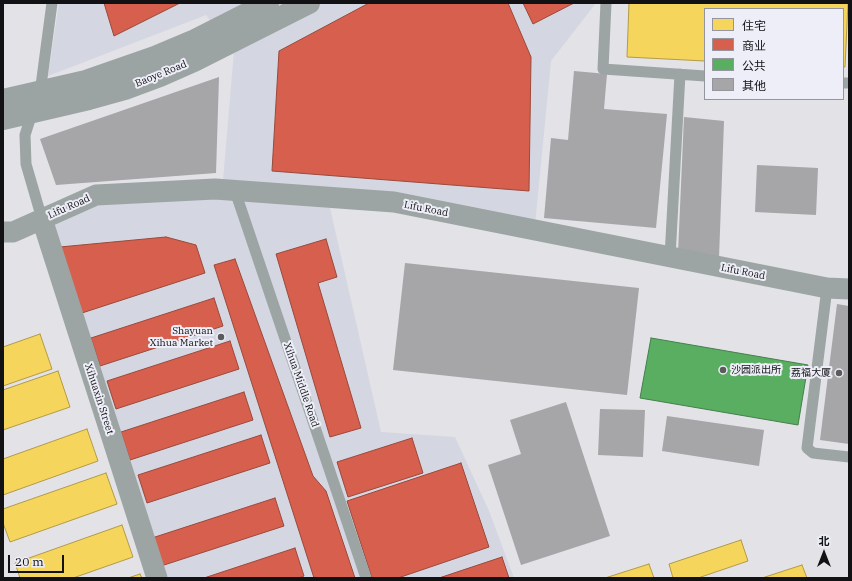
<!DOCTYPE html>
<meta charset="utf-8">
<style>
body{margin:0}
#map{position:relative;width:852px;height:581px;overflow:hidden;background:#e2e2e7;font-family:"IBM Plex Serif","Noto Sans SC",serif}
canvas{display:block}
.frame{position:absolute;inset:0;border:4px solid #121215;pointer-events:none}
.legend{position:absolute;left:704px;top:8px;width:140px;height:92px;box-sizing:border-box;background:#edeef7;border:1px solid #95969d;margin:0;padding:5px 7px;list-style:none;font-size:12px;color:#121215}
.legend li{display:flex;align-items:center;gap:8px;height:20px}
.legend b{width:20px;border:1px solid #95969d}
.north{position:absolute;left:804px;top:533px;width:40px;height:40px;-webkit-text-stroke:3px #edeef7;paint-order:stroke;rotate:0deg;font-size:11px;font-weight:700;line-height:16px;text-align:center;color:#121215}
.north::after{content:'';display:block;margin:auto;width:14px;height:18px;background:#121215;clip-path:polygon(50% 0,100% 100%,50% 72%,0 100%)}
.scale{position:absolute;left:8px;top:555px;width:56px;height:18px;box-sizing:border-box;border:2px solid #121215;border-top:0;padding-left:5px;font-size:12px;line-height:14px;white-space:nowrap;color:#121215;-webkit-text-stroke:3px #edeef7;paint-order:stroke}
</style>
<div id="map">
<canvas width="852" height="581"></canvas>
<div class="frame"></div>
<ul class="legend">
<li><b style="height:11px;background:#f6d55c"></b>住宅</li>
<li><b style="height:11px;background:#d6604d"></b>商业</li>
<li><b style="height:11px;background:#5aae61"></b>公共</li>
<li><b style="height:11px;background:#a6a6a9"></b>其他</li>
</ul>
<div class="north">北</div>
<div class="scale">20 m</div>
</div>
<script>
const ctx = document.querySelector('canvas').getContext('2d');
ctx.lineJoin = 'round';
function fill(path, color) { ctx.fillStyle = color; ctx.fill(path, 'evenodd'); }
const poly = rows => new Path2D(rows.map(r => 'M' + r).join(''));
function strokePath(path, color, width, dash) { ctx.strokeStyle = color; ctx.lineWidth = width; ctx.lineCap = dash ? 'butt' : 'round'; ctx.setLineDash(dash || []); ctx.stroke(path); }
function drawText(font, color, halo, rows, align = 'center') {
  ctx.font = font + ' "IBM Plex Serif","Noto Sans SC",serif'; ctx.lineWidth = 4; ctx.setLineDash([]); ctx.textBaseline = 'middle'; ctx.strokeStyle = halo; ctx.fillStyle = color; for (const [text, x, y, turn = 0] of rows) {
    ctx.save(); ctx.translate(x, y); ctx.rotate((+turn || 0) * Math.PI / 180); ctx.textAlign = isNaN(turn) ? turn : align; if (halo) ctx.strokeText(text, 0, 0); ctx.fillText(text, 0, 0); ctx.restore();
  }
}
const built = poly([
 [59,3,596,3,551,61,535,225,223,181,234,51,206,15,48,76],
 [217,198,330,208,381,432,455,437,489,511,514,578,161,578,47,226,101,203]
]);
const homes = poly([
 [629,3,848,3,845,67,843,67,843,9,705,9,705,61,627,57,629,3],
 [40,334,52,369,3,386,3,347,40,334],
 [58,371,70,407,3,430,3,390,58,371],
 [87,429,98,461,3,495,3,459,87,429],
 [106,473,117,504,10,542,3,523,3,509,106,473],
 [122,525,133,557,73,578,20,578,15,563,122,525],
 [741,540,748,561,698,578,673,578,669,564,741,540],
 [649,564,654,578,605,578,649,564],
 [802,565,807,578,762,578,802,565],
 [140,574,142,578,128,578,140,574]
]);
const shops = poly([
 [104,3,180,3,114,36,104,3],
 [369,3,508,3,531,57,529,191,272,171,279,51,369,3],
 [523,3,574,3,533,24,523,3],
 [166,237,196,245,205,273,82,313,60,247,166,237],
 [326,239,337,277,318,283,361,428,330,437,276,254,326,239],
 [235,259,313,476,326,491,355,578,314,578,214,265,235,259],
 [214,298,223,326,100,366,91,338,214,298],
 [230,341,239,369,116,409,107,381,230,341],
 [244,392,253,420,130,460,121,432,244,392],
 [261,435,270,463,147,503,138,475,261,435],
 [412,438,423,473,348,497,337,462,412,438],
 [461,463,489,547,398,578,372,578,347,501,461,463],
 [275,498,284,526,161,566,152,538,275,498],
 [295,548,304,576,299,578,204,578,295,548],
 [502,557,509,578,439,578,502,557]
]);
const public = poly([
 [651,338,808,365,798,425,640,398,651,338]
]);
const building = poly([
 [574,71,607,74,604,109,667,114,656,228,544,218,551,138,568,140],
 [219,77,216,173,56,185,40,139],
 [684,117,724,121,719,258,678,253],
 [757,165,818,168,816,215,755,212],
 [405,263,639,288,627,395,393,370],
 [837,304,849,306,849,444,820,440],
 [566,402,610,536,521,565,488,465,521,454,510,420],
 [600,409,645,410,643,457,598,455],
 [667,416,764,430,759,466,662,451]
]);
const lane = poly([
 [606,3,603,69,705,76],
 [843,83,849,83],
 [40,93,52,3],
 [32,113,25,135,26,164,42,219],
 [235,191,366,578],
 [670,257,680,74],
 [827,288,807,448,813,453,849,457]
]);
const street = poly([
 [42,219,157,578],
 [3,232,13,232,96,195,215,189,394,202,827,288,849,289]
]);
const secondary = poly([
 [3,100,86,81,155,57,193,41,268,3],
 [3,119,89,99,125,89,160,76,194,61,309,3]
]);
const markers = [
 [221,337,4,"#5b5b5e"],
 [723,370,4,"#5b5b5e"],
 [839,373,4,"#5b5b5e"]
];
const streetNames = [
 ["Baoye Road",161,74,-22],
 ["Lifu Road",69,207,-24],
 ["Lifu Road",426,209,11],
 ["Lifu Road",743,272,11],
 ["Xihua Middle Road",301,385,71],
 ["Xihuaxin Street",99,399,72]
];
const poiNames = [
 ["Shayuan",213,331],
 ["Xihua Market",213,343],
 ["沙园派出所",731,370,"left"],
 ["荔福大厦",831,373]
];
fill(built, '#d4d6e1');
fill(homes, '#f6d55c');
strokePath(homes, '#b29a47', 1);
fill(shops, '#d6604d');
strokePath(shops, '#9b493c', 1);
fill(public, '#5aae61');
strokePath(public, '#447f4a', 1);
fill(building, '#a6a6a9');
strokePath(lane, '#9ca5a3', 11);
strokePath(street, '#9ca5a3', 21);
strokePath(secondary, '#9ba3a3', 22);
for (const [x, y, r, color] of markers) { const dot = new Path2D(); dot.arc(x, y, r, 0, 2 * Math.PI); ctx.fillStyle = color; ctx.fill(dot); strokePath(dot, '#edeef7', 1.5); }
drawText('10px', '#121215', '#edeef7', streetNames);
drawText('10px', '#121215', '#edeef7', poiNames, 'right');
</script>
